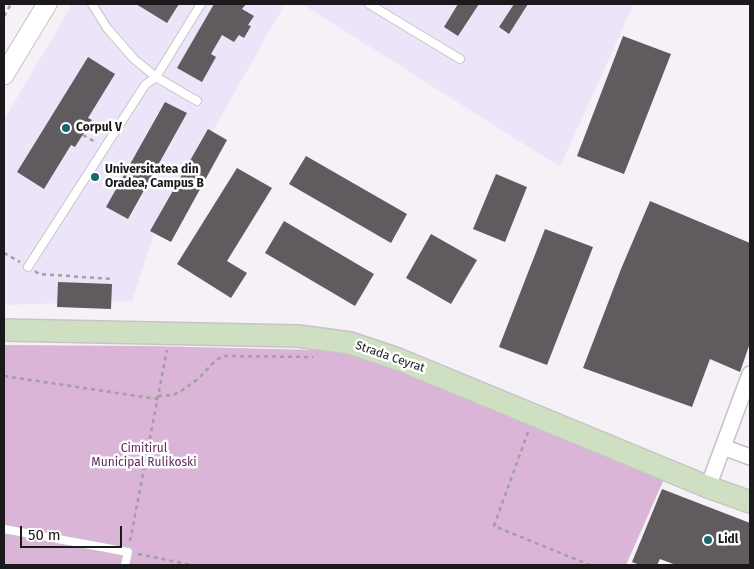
<!DOCTYPE html>
<style>
body{margin:0}
#map{position:relative;width:754px;height:569px;overflow:hidden;background:#f6f1f6;font-family:"Fira Sans",sans-serif}
canvas{display:block}
.frame{position:absolute;inset:0;border:5px solid #1b191b;pointer-events:none}
.scale{position:absolute;left:20px;top:526px;width:102px;height:22px;box-sizing:border-box;border:2px solid #1b191b;border-top:0;padding-left:6px;font-size:15px;line-height:18px;white-space:nowrap;color:#1b191b;-webkit-text-stroke:4px #fff;paint-order:stroke}
</style>
<div id="map">
<canvas width="754" height="569"></canvas>
<div class="frame"></div>
<div class="scale">50 m</div>
</div>
<script>
const ctx = document.querySelector('canvas').getContext('2d');
ctx.lineJoin = 'round';
function fill(path, color) { ctx.fillStyle = color; ctx.fill(path, 'evenodd'); }
const poly = rows => new Path2D(rows.map(r => 'M' + r).join(''));
function strokePath(path, color, width, dash) { ctx.strokeStyle = color; ctx.lineWidth = width; ctx.lineCap = dash ? 'butt' : 'round'; ctx.setLineDash(dash || []); ctx.stroke(path); }
function drawText(font, color, halo, rows, align = 'center') {
  ctx.font = font + ' "Fira Sans",sans-serif'; ctx.lineWidth = 5; ctx.setLineDash([]); ctx.textBaseline = 'middle'; ctx.strokeStyle = halo; ctx.fillStyle = color; for (const [text, x, y, turn = 0] of rows) {
    ctx.save(); ctx.translate(x, y); ctx.rotate((+turn || 0) * Math.PI / 180); ctx.textAlign = isNaN(turn) ? turn : align; if (halo) ctx.strokeText(text, 0, 0); ctx.fillText(text, 0, 0); ctx.restore();
  }
}
const education = poly([
 [72,4,285,4,154,234,132,301,4,305,4,120],
 [302,4,634,4,560,167]
]);
const green = poly([
 [4,345,150,346,358,351,665,477,626,565,4,565]
]);
const building = poly([
 [136,4,179,4,167,23],
 [214,4,246,4,242,9,254,16,248,25,251,26,244,38,239,35,234,42,222,35,211,54,216,57,202,82,177,68],
 [458,4,479,4,458,36,444,27],
 [514,4,528,4,509,34,499,27],
 [623,36,671,54,624,174,577,156],
 [88,57,115,74,88,118,92,120,75,147,71,145,44,189,17,172],
 [165,102,187,113,128,219,106,207],
 [208,129,227,140,171,242,150,231],
 [306,156,407,214,391,243,289,184],
 [237,168,272,188,227,261,247,273,231,298,177,264],
 [496,174,527,187,505,242,473,229],
 [650,201,750,243,750,343,740,372,710,359,692,407,583,368,621,269],
 [284,221,374,274,355,306,265,253],
 [545,229,593,247,547,365,499,347],
 [431,234,477,260,451,304,406,278],
 [58,282,112,284,111,309,57,307],
 [662,489,750,523,750,565,676,565,660,559,657,565,640,565,632,562]
]);
const path = poly([
 [4,16,11,4],
 [83,135,97,143],
 [4,253,20,262],
 [35,271,39,274,112,279],
 [4,376,157,399],
 [158,396,173,395,181,391,198,379,215,361,223,356,313,357],
 [528,432,494,526,590,565],
 [130,541,167,350],
 [138,554,192,565]
]);
const service = poly([
 [92,4,107,28,134,59,156,77,197,101],
 [369,4,460,59],
 [28,267,145,85,156,77,201,4],
 [4,529,128,552,125,565]
]);
const minor = poly([
 [723,447,750,457],
 [708,487,750,374]
]);
const tertiary = poly([
 [4,75,47,4]
]);
const secondary = poly([
 [4,330,298,336,350,343,398,359,708,487,750,502]
]);
const markers = [
 [66,128,5,"#1a686b"],
 [95,177,5,"#1a686b"],
 [708,540,5,"#1a686b"]
];
const poiNames = [
 ["Corpul V",76,128],
 ["Universitatea din",105,170],
 ["Oradea, Campus B",105,184],
 ["Lidl",718,540]
];
const streetNames = [
 ["Strada Ceyrat",390,357,19]
];
const parkNames = [
 ["Cimitirul",144,449],
 ["Municipal Rulikoski",144,463]
];
fill(education, '#ece5fa');
fill(green, '#dab5d8');
fill(building, '#5f5b5e');
strokePath(service, '#c8c3c7', 10);
strokePath(minor, '#c8c3c7', 18);
strokePath(tertiary, '#c8c3c7', 21);
strokePath(secondary, '#c8c3c7', 24);
strokePath(path, '#a29ea2', 2.5, [4, 4]);
strokePath(service, '#fff', 8);
strokePath(minor, '#fff', 15);
strokePath(tertiary, '#fff', 19);
strokePath(secondary, '#cfe0c2', 21);
for (const [x, y, r, color] of markers) { const dot = new Path2D(); dot.arc(x, y, r, 0, 2 * Math.PI); ctx.fillStyle = color; ctx.fill(dot); strokePath(dot, '#fff', 2); }
drawText('bold 12px', '#1b191b', '#fff', poiNames, 'left');
drawText('12px', '#1b191b', '#fff', streetNames);
drawText('12px', '#5f295f', '#fff', parkNames);
</script>
